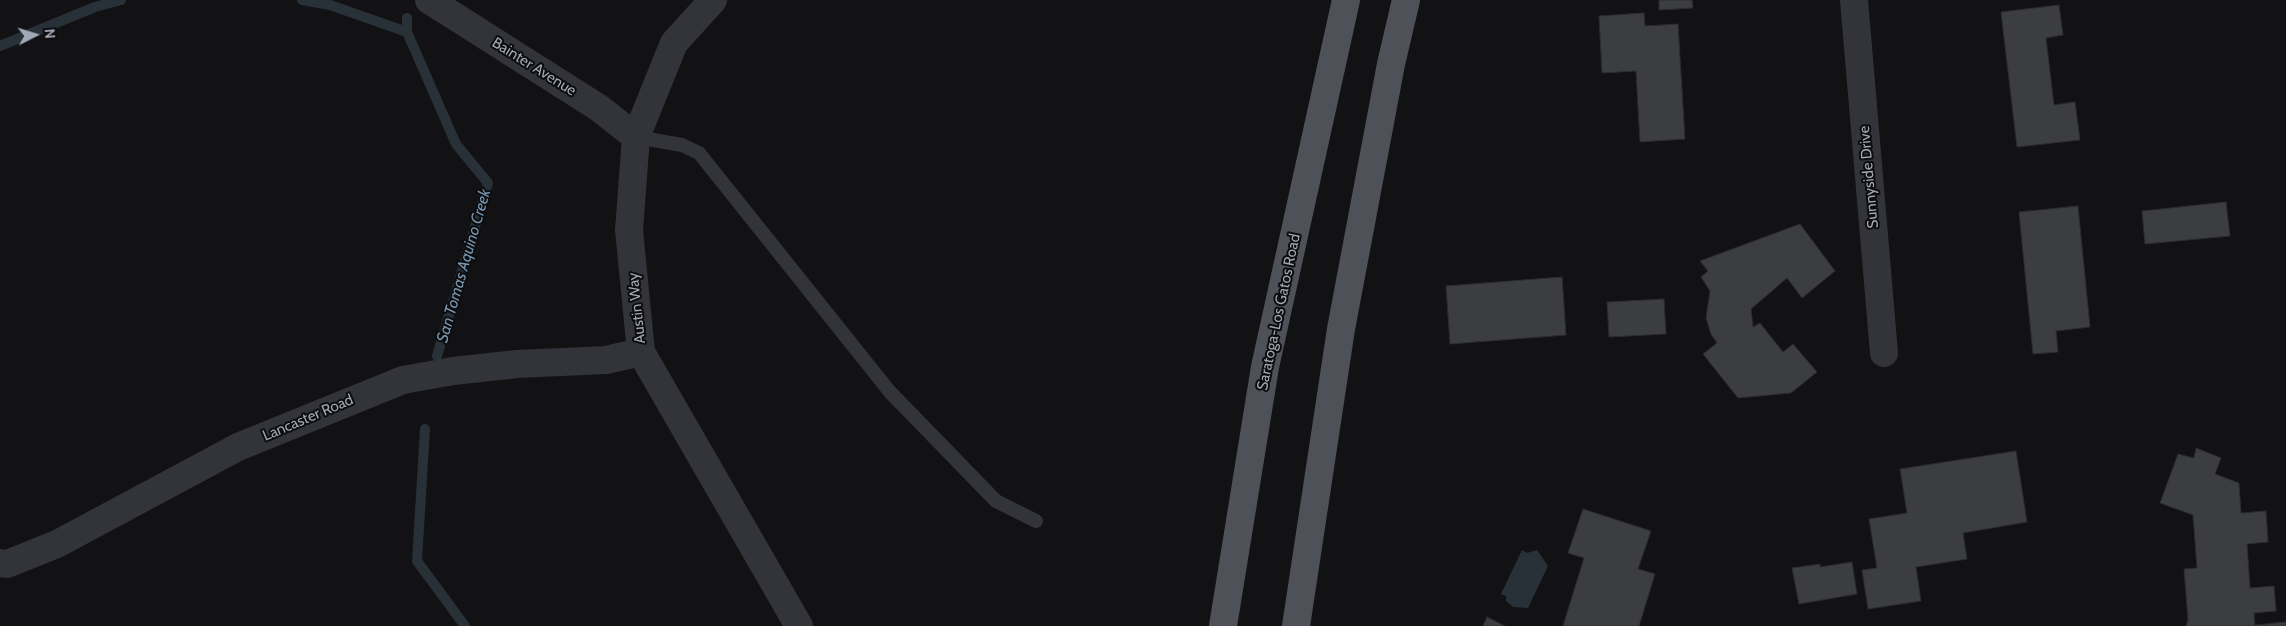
<!DOCTYPE html>
<style>
body{margin:0}
#map{position:relative;width:2286px;height:626px;overflow:hidden;background:#121214;font-family:Cabin,sans-serif}
canvas{display:block}
.north{position:absolute;left:10px;top:10px;width:50px;height:50px;-webkit-text-stroke:4px #0d0d0f;paint-order:stroke;rotate:85deg;font-size:14px;font-weight:700;line-height:20px;text-align:center;color:#a3a8b5}
.north::after{content:'';display:block;margin:auto;width:18px;height:22px;background:#a3a8b5;clip-path:polygon(50% 0,100% 100%,50% 72%,0 100%)}
</style>
<div id="map">
<canvas width="2286" height="626"></canvas>
<div class="north">N</div>
</div>
<script>
const ctx = document.querySelector('canvas').getContext('2d');
ctx.lineJoin = 'round';
function fill(path, color) { ctx.fillStyle = color; ctx.fill(path, 'evenodd'); }
const poly = rows => new Path2D(rows.map(r => 'M' + r).join(''));
function strokePath(path, color, width, dash) { ctx.strokeStyle = color; ctx.lineWidth = width; ctx.lineCap = dash ? 'butt' : 'round'; ctx.setLineDash(dash || []); ctx.stroke(path); }
function drawText(font, color, halo, rows, align = 'center') {
  ctx.font = font + ' Cabin,sans-serif'; ctx.lineWidth = 4; ctx.setLineDash([]); ctx.textBaseline = 'middle'; ctx.strokeStyle = halo; ctx.fillStyle = color; for (const [text, x, y, turn = 0] of rows) {
    ctx.save(); ctx.translate(x, y); ctx.rotate((+turn || 0) * Math.PI / 180); ctx.textAlign = isNaN(turn) ? turn : align; if (halo) ctx.strokeText(text, 0, 0); ctx.fillText(text, 0, 0); ctx.restore();
  }
}
const water = poly([
 [1522,550,1527,553,1537,550,1548,566,1528,608,1513,607,1506,601,1506,596,1501,594]
]);
const stream = poly([
 [302,0,330,5,407,32],
 [407,18,407,32,456,144,488,183,437,356],
 [0,46,95,7,121,0],
 [425,429,417,561,465,626]
]);
const building = poly([
 [1659,0,1692,0,1693,8,1659,10,1659,0],
 [2059,5,2063,35,2046,38,2054,105,2075,102,2080,140,2017,147,2001,12,2059,5],
 [1644,13,1645,26,1678,24,1685,139,1640,142,1636,71,1602,73,1599,16,1644,13],
 [2226,202,2230,236,2145,244,2142,211,2226,202],
 [2078,206,2090,327,2056,331,2058,352,2033,354,2019,212,2078,206],
 [1800,224,1835,271,1802,298,1787,278,1751,309,1753,327,1760,323,1783,352,1793,344,1817,372,1791,393,1738,398,1703,354,1717,343,1711,334,1706,318,1710,291,1701,277,1708,271,1700,261,1800,224],
 [1562,277,1566,335,1450,344,1446,286,1562,277],
 [1664,299,1666,334,1609,337,1607,302,1664,299],
 [2196,448,2221,458,2215,474,2239,483,2241,513,2266,511,2268,542,2247,544,2250,588,2274,586,2276,611,2254,613,2255,625,2286,622,2286,626,2186,626,2188,620,2184,569,2197,568,2193,515,2160,503,2178,454,2194,458,2196,448],
 [2016,451,2027,522,1963,533,1967,559,1916,567,1921,601,1868,609,1862,570,1877,568,1869,519,1907,513,1900,469,2016,451],
 [1583,509,1651,531,1638,569,1655,574,1639,626,1563,626,1584,558,1568,553,1583,509],
 [1852,562,1857,594,1799,604,1792,568,1820,564,1820,567,1852,562],
 [1487,617,1505,626,1483,626,1487,617]
]);
const lane = poly([
 [636,137,682,145,699,153,890,392,996,501,1036,521]
]);
const street = poly([
 [429,0,599,108,636,137],
 [713,0,674,43,636,137,629,230,641,352,799,626],
 [1854,0,1884,353],
 [0,563,7,564,57,544,238,447,403,380,453,371,517,364,606,360,641,352]
]);
const primary = poly([
 [1223,626,1265,367,1346,0],
 [1296,626,1341,329,1391,64,1406,0]
]);
const streetNames = [
 ["Bainter Avenue",534,67,32],
 ["Sunnyside Drive",1869,177,-95],
 ["Austin Way",637,308,-96],
 ["Saratoga-Los Gatos Road",1279,312,-78],
 ["Lancaster Road",308,418,-23]
];
const waterNames = [
 ["San Tomas Aquino Creek",464,266,-74]
];
fill(water, '#283138');
strokePath(stream, '#283138', 10);
fill(building, '#3c3d41');
strokePath(building, '#2c2c30', 1);
strokePath(lane, '#333439', 14);
strokePath(street, '#333439', 28);
strokePath(primary, '#4f5158', 28);
drawText('15px', '#a3a8b5', '#0d0d0f', streetNames);
drawText('italic 16px', '#7996b1', '#0d0d0f', waterNames);
</script>
